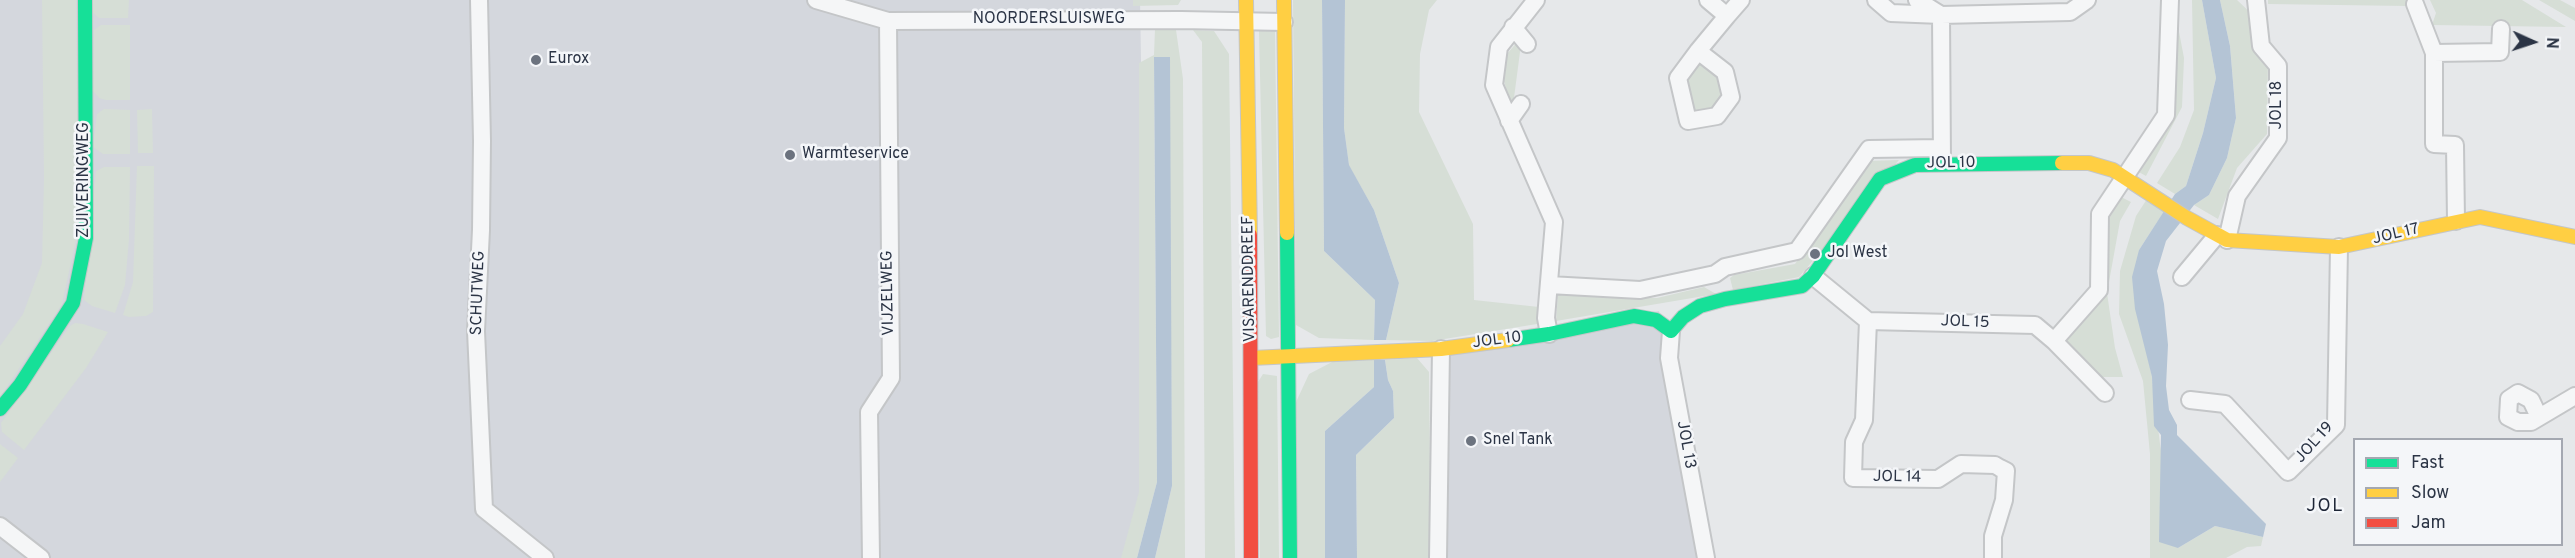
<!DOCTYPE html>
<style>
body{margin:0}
#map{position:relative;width:2575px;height:558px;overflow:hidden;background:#e6e8ea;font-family:Overpass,sans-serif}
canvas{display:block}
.legend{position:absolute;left:2353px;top:438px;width:210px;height:108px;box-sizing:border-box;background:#f4f6f9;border:2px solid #a4a8b1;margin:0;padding:8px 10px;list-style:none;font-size:18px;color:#2b3445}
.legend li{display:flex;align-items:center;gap:12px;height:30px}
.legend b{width:30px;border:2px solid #a4a8b1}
.north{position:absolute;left:2503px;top:12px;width:60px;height:60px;-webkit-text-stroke:4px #f4f6f9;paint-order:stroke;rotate:93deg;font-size:16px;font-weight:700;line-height:24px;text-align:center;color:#2b3445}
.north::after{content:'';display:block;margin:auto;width:21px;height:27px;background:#2b3445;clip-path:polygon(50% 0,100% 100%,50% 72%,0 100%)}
</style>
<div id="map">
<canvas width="2575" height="558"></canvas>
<ul class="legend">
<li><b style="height:8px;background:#16e098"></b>Fast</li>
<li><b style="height:8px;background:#ffcf43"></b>Slow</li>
<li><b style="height:8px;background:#f24e42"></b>Jam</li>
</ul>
<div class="north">N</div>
</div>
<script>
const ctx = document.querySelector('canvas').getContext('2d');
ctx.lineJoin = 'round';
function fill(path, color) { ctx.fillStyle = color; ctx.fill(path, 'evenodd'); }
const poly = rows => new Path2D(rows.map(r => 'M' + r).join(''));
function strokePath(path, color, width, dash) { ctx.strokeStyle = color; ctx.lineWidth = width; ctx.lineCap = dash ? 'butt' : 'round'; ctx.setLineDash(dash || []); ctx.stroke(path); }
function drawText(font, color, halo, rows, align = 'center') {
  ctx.font = font + ' Overpass,sans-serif'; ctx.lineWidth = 5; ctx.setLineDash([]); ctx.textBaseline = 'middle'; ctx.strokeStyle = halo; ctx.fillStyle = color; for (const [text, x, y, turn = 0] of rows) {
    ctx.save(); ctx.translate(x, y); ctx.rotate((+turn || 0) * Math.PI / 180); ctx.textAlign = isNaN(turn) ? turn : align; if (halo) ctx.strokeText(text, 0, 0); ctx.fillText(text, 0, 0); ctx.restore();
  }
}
const built = poly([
 [0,0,1140,0,1148,485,1130,558,0,558],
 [1659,311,1713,558,1438,558,1440,349]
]);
const green = poly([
 [42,0,76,0,78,230,62,304,0,397,0,346,23,314,42,263,44,178],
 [92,0,129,0,128,18,99,18,93,13],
 [1133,0,1181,0,1178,5,1133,6],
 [1293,0,1322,0,1324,251,1375,300,1374,340,1319,338,1296,325],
 [1345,0,1437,0,1429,10,1420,54,1419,112,1473,224,1474,300,1539,307,1537,324,1432,341,1386,340,1399,283,1374,210,1349,166,1344,128],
 [2173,0,2184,58,2182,107,2146,176,2137,171,2172,112],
 [2192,0,2202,0,2216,78,2203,133,2186,186,2175,194,2157,183,2180,147,2194,110],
 [2220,0,2237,0,2255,17,2268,58,2267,134,2237,168,2218,219,2194,205,2209,195,2227,158,2236,118,2230,46],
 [2268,0,2413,0,2407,6,2268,4],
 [2430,0,2522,0,2566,27,2432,25,2436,13],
 [2539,0,2560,0,2575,8,2575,21],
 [101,25,130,25,130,100,106,100,99,98,93,91,94,30],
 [1155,29,1176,30,1183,79,1185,558,1155,558,1172,486,1169,57,1154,57,1157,482,1137,558,1121,558,1139,492,1139,63,1154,55],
 [1193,30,1214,31,1229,54,1235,558,1205,558,1202,42],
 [1275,30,1279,337,1271,339,1266,336,1259,31],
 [1519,40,1520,52,1512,113,1504,81,1507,54],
 [1700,61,1722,76,1724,92,1709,114,1687,114,1682,83],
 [104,109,130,110,130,154,103,154,93,147,97,114],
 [152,109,153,153,138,153,137,110],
 [1899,160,1799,277,1733,290,1730,278,1734,275,1795,264,1867,161],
 [137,166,154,166,153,312,146,316,129,317,123,315,133,282],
 [104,167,130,167,129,239,125,285,115,313,92,306,84,300,96,171],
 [2119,196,2131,202,2120,221,2107,293,2115,348,2123,377,2098,377,2062,341,2096,301,2108,205],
 [2147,199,2165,210,2139,250,2146,348,2152,377,2160,444,2178,548,2215,526,2263,537,2261,546,2247,547,2226,558,2150,558,2150,454,2143,381,2119,314,2120,271,2136,216],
 [1704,287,1716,294,1556,321,1558,293,1657,298],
 [75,323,83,324,108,332,86,368,24,450,2,432,1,423,70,326],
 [1417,358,1429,372,1431,558,1357,558,1356,455,1394,418,1393,391,1388,380,1385,360],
 [1374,360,1374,387,1325,431,1325,558,1297,558,1296,402,1309,374,1334,361],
 [1263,374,1277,376,1279,558,1260,558,1258,382],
 [0,444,18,458,0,482]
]);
const water = poly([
 [1322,0,1345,0,1344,128,1349,165,1374,210,1399,283,1386,340,1374,340,1375,300,1324,251],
 [2202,0,2220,0,2230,46,2236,118,2227,158,2209,195,2194,205,2166,241,2157,271,2164,304,2168,345,2166,386,2169,410,2177,425,2177,435,2266,524,2263,537,2215,526,2178,548,2159,542,2161,435,2154,426,2152,377,2135,309,2132,277,2139,250,2175,194,2186,186,2203,133,2216,78],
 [1154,57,1170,57,1172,486,1155,558,1137,558,1157,482],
 [1374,360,1385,360,1388,380,1393,391,1394,418,1356,455,1357,558,1325,558,1325,431,1374,387]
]);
const street = poly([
 [479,0,482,141,481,230,476,331,484,509,545,558],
 [816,0,888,21,1181,20,1284,22],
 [1536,0,1499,47,1494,85,1554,222,1546,318,1549,334],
 [1708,0,1727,16],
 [1876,0,1891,13,1941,15,2070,12,2087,0],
 [1917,0,1941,15,1942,160],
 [2415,4,2434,53,2434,144,2455,145,2456,221],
 [1513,27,1527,44],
 [1698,51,1725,72,1731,97,1717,116,1688,121,1678,78,1698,51,1727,16,1741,0],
 [2434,53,2500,52,2501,29],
 [1509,121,1521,104],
 [2227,240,2237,196,2278,138,2278,66,2261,46,2256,0],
 [1813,276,1868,321,2035,325,2054,341,2105,393],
 [2182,277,2217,235],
 [1549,285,1640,290,1715,274,1725,267,1797,251,1869,149,1941,148],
 [1868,321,1864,420,1854,442,1853,478,1938,479,1961,464,1995,465,2000,468,2006,471,2004,500,1993,536,1993,558],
 [1671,331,1669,358,1706,558],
 [2054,341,2099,290,2100,214,2166,115,2170,0],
 [2190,400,2225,404,2288,472,2336,425,2339,247],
 [2539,417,2531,400,2518,393,2509,399,2508,417,2518,422,2531,422,2575,396],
 [0,526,41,558],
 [871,558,869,412,891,378,888,21],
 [1438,558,1441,349]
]);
const fast = poly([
 [1287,233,1290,558],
 [1508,340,1549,334,1634,316,1656,320,1671,331,1683,317,1700,306,1725,299,1802,286,1813,276,1880,179,1915,165,2062,163],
 [0,409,20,385,73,303,86,238,85,0]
]);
const slow = poly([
 [1246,0,1250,235],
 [1284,0,1287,233],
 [2062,163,2089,163,2113,170,2187,218,2227,240,2339,247,2480,217,2575,237],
 [1252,358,1441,349,1508,340]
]);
const jam = poly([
 [1250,235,1251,558]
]);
const markers = [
 [536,60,6,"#6c737f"],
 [790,155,6,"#6c737f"],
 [1815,254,6,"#6c737f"],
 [1471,441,6,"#6c737f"]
];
const streetNames = [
 ["NOORDERSLUISWEG",1049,20],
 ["JOL 18",2278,105,-90],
 ["JOL 10",1951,164,-1],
 ["ZUIVERINGWEG",85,180,-90],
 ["JOL 17",2396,235,-13],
 ["VISARENDDREEF",1250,279,-91],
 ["SCHUTWEG",479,293,-88],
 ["VIJZELWEG",889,293,-91],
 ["JOL 15",1965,323,2],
 ["JOL 10",1497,341,-7],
 ["JOL 19",2315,443,-48],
 ["JOL 13",1685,445,80],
 ["JOL 14",1897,478,1]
];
const poiNames = [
 ["Eurox",548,60],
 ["Warmteservice",802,155],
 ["Jol West",1827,254],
 ["Snel Tank",1483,441]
];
const neighbourhoodNames = [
 ["JOL",2325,507]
];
fill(built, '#d4d7dd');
fill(green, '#d6ded6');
fill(water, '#b4c4d5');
strokePath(street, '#c4c6c8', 20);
strokePath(fast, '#c4c6c8', 16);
strokePath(slow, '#c4c6c8', 16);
strokePath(jam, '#c4c6c8', 16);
strokePath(street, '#f5f6f7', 16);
strokePath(fast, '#16e098', 14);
strokePath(slow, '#ffcf43', 14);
strokePath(jam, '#f24e42', 14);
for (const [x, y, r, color] of markers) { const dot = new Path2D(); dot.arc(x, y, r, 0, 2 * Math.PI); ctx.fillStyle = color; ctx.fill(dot); strokePath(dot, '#f4f6f9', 2); }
drawText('16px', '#2b3445', '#f4f6f9', streetNames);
drawText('16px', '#2b3445', '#f4f6f9', poiNames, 'left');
ctx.letterSpacing = '1.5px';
drawText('18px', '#1d2536', '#f4f6f9', neighbourhoodNames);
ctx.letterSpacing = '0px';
</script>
